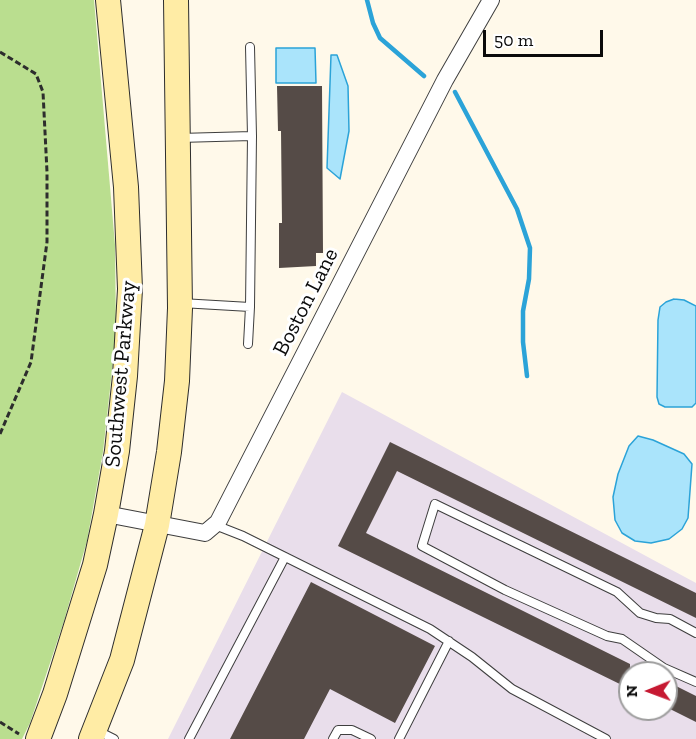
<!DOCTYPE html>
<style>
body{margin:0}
#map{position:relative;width:696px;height:739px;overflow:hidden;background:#fff9ea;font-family:"Zilla Slab",serif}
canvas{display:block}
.north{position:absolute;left:618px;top:661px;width:60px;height:60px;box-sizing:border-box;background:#fff;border:2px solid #9d9d9d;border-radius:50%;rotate:269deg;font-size:16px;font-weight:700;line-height:24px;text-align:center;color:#0b0b0b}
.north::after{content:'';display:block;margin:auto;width:21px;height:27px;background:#c61932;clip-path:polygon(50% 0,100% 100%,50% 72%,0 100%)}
.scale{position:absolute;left:483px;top:30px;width:120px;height:27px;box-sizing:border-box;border:3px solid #0b0b0b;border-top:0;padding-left:8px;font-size:18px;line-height:21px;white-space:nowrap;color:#0b0b0b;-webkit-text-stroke:4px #fff;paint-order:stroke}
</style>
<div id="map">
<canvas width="696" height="739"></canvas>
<div class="north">N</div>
<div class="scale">50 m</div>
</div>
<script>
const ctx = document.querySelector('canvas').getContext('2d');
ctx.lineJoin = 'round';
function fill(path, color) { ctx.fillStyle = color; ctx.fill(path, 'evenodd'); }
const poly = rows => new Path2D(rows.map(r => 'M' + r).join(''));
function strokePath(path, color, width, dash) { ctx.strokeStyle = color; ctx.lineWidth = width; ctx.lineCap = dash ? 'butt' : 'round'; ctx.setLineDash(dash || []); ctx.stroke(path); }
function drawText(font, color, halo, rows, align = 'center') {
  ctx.font = font + ' "Zilla Slab",serif'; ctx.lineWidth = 6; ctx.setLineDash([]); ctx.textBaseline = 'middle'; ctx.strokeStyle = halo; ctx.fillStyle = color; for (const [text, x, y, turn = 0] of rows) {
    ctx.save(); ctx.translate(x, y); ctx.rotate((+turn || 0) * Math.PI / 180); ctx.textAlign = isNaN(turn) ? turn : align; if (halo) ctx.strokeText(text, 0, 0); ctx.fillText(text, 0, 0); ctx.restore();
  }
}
const industrial = poly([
 [342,392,696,583,696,739,168,739],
 [630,673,666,673,666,709,630,709]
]);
const forest = poly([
 [0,0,94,0,115,245,116,335,103,452,87,541,64,621,30,723,22,739,0,739]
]);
const water = poly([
 [276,48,315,48,316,83,276,83,276,48],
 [331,55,337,55,348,86,349,131,340,179,327,168,331,55],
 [674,299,684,300,696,306,696,403,692,407,665,407,659,404,657,397,658,320,660,307,666,302,674,299],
 [638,436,653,440,684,454,692,464,688,518,682,529,669,539,651,543,635,541,622,533,615,520,613,497,618,474,629,446,638,436]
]);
const stream = poly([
 [367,0,373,23,380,38,424,76],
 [455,92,517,209,530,248,529,279,523,311,523,342,527,376]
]);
const building = poly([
 [277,86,322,86,323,253,316,253,316,266,279,268,279,223,282,223,281,131,278,131],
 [390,442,696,593,696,618,397,471,366,533,630,664,630,689,338,546],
 [311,582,435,646,395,723,330,689,304,739,230,739],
 [666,681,696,696,696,722,666,707]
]);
const path = poly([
 [0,52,36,74,43,92,47,172,47,242,31,362,0,434],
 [0,722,19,734]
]);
const lane = poly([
 [179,138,252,136,250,47],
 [181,303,250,307,252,136],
 [248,344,250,307],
 [215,525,243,536,430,629,472,657,512,689,606,739],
 [696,633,670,619,656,618,640,613,617,592,435,504,422,546,505,590,607,636,622,639,664,668,696,682],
 [98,731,114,739],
 [189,739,285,557],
 [333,739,338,730,352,730,371,739],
 [399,739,449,641]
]);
const street = poly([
 [106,514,205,533,218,522,445,80,491,0]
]);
const secondary = poly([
 [38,739,55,694,95,565,106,514,117,451,125,376,130,289,126,187,108,0],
 [91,739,122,660,157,525,169,452,177,381,180,308,176,0]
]);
const streetNames = [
 ["Boston Lane",306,302,-63],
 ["Southwest Parkway",121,374,-85]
];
fill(industrial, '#e9deeb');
fill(forest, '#bade8f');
fill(water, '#aae4fb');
strokePath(water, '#2ba3d8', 1.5);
strokePath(stream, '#2ba3d8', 4.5);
fill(building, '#554b47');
strokePath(lane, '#3e3e3e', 10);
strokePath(street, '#3e3e3e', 18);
strokePath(secondary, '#2d2d2d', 26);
strokePath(path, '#2d2d2d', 3, [6, 3]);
strokePath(lane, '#fff', 8);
strokePath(street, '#fff', 16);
strokePath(secondary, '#ffeca5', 24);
drawText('22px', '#0b0b0b', '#fff', streetNames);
</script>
